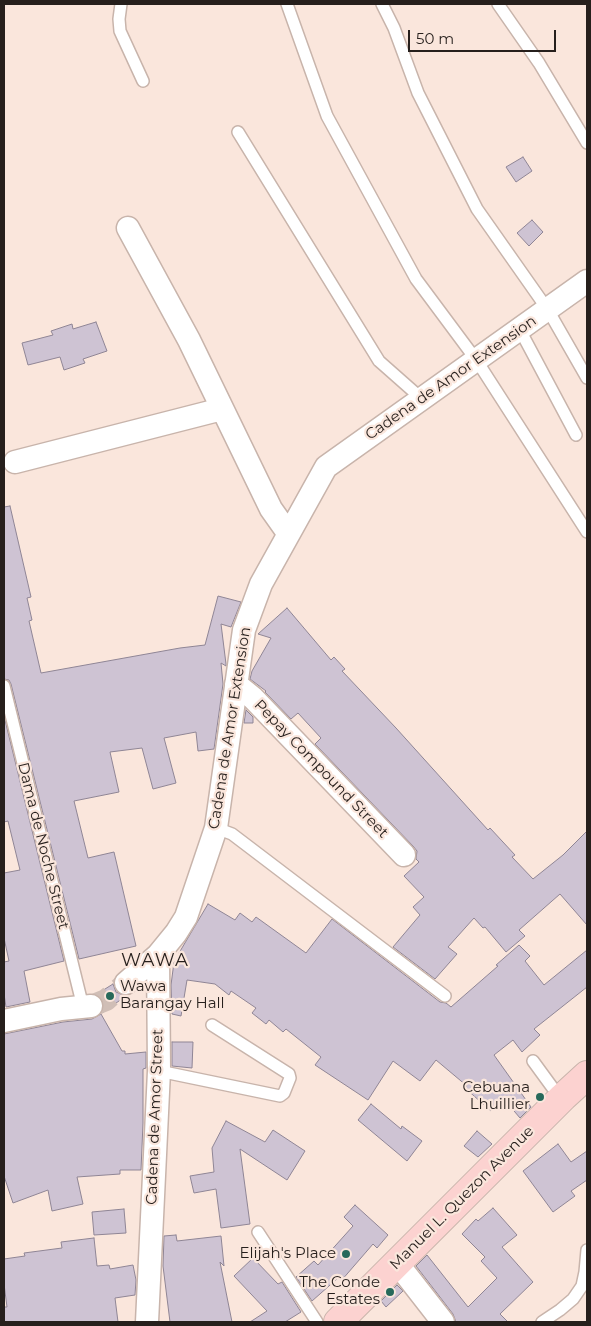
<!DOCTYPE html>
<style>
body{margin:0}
#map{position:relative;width:591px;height:1326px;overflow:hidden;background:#fae6dc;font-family:Montserrat,sans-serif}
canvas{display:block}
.frame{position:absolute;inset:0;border:5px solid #261f1c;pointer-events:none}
.scale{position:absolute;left:408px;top:30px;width:148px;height:22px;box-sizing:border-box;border:2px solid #261f1c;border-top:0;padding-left:6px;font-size:15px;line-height:18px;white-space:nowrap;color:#261f1c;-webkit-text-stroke:4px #fae6dc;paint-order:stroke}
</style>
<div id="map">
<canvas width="591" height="1326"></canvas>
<div class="frame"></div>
<div class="scale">50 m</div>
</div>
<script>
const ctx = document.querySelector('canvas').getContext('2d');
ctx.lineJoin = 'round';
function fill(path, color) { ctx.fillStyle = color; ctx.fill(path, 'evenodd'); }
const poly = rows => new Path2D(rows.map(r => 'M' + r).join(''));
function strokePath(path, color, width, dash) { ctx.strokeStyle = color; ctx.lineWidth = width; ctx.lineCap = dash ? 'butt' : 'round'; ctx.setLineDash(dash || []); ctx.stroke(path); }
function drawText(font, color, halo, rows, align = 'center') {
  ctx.font = font + ' Montserrat,sans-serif'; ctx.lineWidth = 4.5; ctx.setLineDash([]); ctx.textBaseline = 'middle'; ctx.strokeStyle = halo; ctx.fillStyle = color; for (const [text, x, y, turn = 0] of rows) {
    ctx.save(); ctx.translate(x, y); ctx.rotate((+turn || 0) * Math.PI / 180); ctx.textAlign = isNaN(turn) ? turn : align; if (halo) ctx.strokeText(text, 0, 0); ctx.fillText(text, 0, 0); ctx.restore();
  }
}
const building = poly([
 [523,157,532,171,516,182,506,167,523,157],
 [532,220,543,232,529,246,517,233,532,220],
 [96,322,107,351,83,359,85,363,64,370,60,357,28,365,22,343,53,335,51,331,72,324,73,329,96,322],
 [10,506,31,597,27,598,32,620,29,621,41,673,180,648,205,645,218,596,241,602,231,627,221,624,226,664,226,666,221,663,223,684,214,749,198,751,196,732,164,738,176,783,153,789,142,748,110,752,119,792,74,801,88,858,114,852,136,946,79,959,11,684,9,680,4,679,4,507,10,506],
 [287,608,331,660,334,657,345,669,342,671,396,728,488,830,490,828,515,855,512,857,533,879,563,855,587,831,587,925,560,894,519,930,525,936,506,952,485,927,483,928,474,918,448,947,457,954,435,979,393,947,420,915,413,907,424,897,404,876,419,862,416,859,417,851,413,846,315,744,321,738,298,713,291,719,265,692,266,691,250,679,252,671,271,638,258,634,287,608],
 [246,710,253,717,253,723,244,723,246,710],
 [4,716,64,961,24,971,30,1002,6,1007,4,994,4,962,9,961,4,938,4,873,20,870,8,821,4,822,4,716],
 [208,904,235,920,240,913,252,922,256,917,306,953,332,919,440,1002,446,1003,451,1007,498,966,496,965,519,945,530,956,525,961,544,985,587,950,587,987,534,1029,540,1035,522,1052,513,1040,494,1055,531,1107,520,1118,503,1098,491,1111,465,1088,467,1086,436,1060,420,1081,393,1061,368,1100,315,1065,321,1057,286,1029,283,1032,269,1020,266,1024,252,1013,256,1008,231,991,229,995,215,984,187,980,181,1016,172,1014,171,985,174,962,178,963,179,953,208,904],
 [113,984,116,992,126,996,102,1013,104,1004,101,998,97,994,113,984],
 [101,1014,122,1051,125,1051,125,1054,146,1052,146,1068,143,1069,143,1123,141,1170,120,1170,120,1174,77,1177,83,1204,52,1211,48,1190,13,1203,4,1176,4,1034,63,1022,92,1019,101,1014],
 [172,1042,193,1042,192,1068,172,1066,172,1042],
 [371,1104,401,1129,402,1126,422,1141,407,1161,358,1120,371,1104],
 [226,1121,265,1142,273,1130,305,1151,287,1180,240,1149,250,1224,221,1228,216,1189,194,1193,190,1176,214,1172,212,1148,226,1121],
 [477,1131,492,1144,478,1157,464,1146,477,1131],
 [558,1144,571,1162,587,1151,587,1180,571,1191,575,1196,553,1212,523,1171,558,1144],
 [355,1205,388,1235,377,1248,373,1244,341,1281,338,1278,312,1301,296,1277,314,1261,318,1265,353,1226,344,1217,355,1205],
 [493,1208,517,1235,502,1247,533,1282,500,1314,508,1322,456,1322,453,1314,416,1266,427,1255,468,1307,497,1278,481,1261,485,1257,462,1234,476,1219,478,1221,493,1208],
 [124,1209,126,1233,94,1235,92,1212,124,1209],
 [176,1235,177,1241,221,1236,224,1266,220,1262,232,1322,170,1322,163,1266,164,1236,176,1235],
 [94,1238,97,1266,109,1265,110,1269,133,1265,136,1280,135,1295,115,1298,118,1322,4,1322,4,1307,7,1307,4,1284,4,1259,25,1256,24,1253,62,1248,61,1242,94,1238],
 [253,1258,278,1284,282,1282,301,1312,285,1322,250,1322,267,1311,234,1276,253,1258],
 [397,1285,403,1291,386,1307,381,1301,397,1285]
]);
const minorTunnel = poly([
 [91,1006,106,1000,126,983]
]);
const service = poly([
 [121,4,119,19,120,31,143,81],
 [287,4,327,116,416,279,477,361,587,532],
 [382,4,394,28,418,93,477,209,548,310,587,378],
 [498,4,539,63,587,143],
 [238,132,379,361,422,399],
 [520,330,576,435],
 [4,686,83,1007],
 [216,828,232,834,445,996],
 [533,1061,552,1087,563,1097],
 [159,1071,280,1096,284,1093,290,1078,289,1074,212,1025],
 [258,1232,317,1322],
 [542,1322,560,1310,573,1299,582,1286,585,1272,587,1250]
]);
const minor = poly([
 [128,228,189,340,271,509,288,533],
 [15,462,222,409],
 [236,684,252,697,404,855],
 [126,983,158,955,176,933,186,917,216,828,244,630,261,584,326,467,587,281],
 [4,1021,61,1009,91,1006],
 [397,1263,443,1322],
 [147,1322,159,1071,158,955]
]);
const secondary = poly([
 [338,1322,563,1097,587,1075]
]);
const markers = [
 [110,996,5,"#26695a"],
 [540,1097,5,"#26695a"],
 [346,1254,5,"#26695a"],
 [390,1292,5,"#26695a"]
];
const streetNames = [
 ["Cadena de Amor Extension",451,378,-35],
 ["Cadena de Amor Extension",230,728,-81],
 ["Pepay Compound Street",321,769,46],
 ["Dama de Noche Street",43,846,76],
 ["Cadena de Amor Street",155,1117,-88],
 ["Manuel L. Quezon Avenue",462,1198,-45]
];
const poiNames = [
 ["Wawa",120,987,"left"],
 ["Barangay Hall",120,1004,"left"],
 ["Cebuana",530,1088],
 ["Lhuillier",530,1105],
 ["Elijah's Place",336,1254],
 ["The Conde",380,1283],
 ["Estates",380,1300]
];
const quarterNames = [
 ["WAWA",155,961]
];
fill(building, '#cec3d3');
strokePath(building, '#8f8595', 1);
strokePath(minorTunnel, '#d0beb6', 22, [22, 11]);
strokePath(service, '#c8b4ab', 14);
strokePath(minor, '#c8b4ab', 25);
strokePath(secondary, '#c8b4ab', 30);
strokePath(service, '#fff', 11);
strokePath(minor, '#fff', 22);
strokePath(secondary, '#fcd2d0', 28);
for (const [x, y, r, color] of markers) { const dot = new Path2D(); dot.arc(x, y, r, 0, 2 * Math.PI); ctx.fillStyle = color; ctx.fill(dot); strokePath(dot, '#fae6dc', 2); }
drawText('15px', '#261f1c', '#fae6dc', streetNames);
drawText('15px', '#261f1c', '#fae6dc', poiNames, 'right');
ctx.letterSpacing = '1px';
drawText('18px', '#261f1c', '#fae6dc', quarterNames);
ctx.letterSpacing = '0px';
</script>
